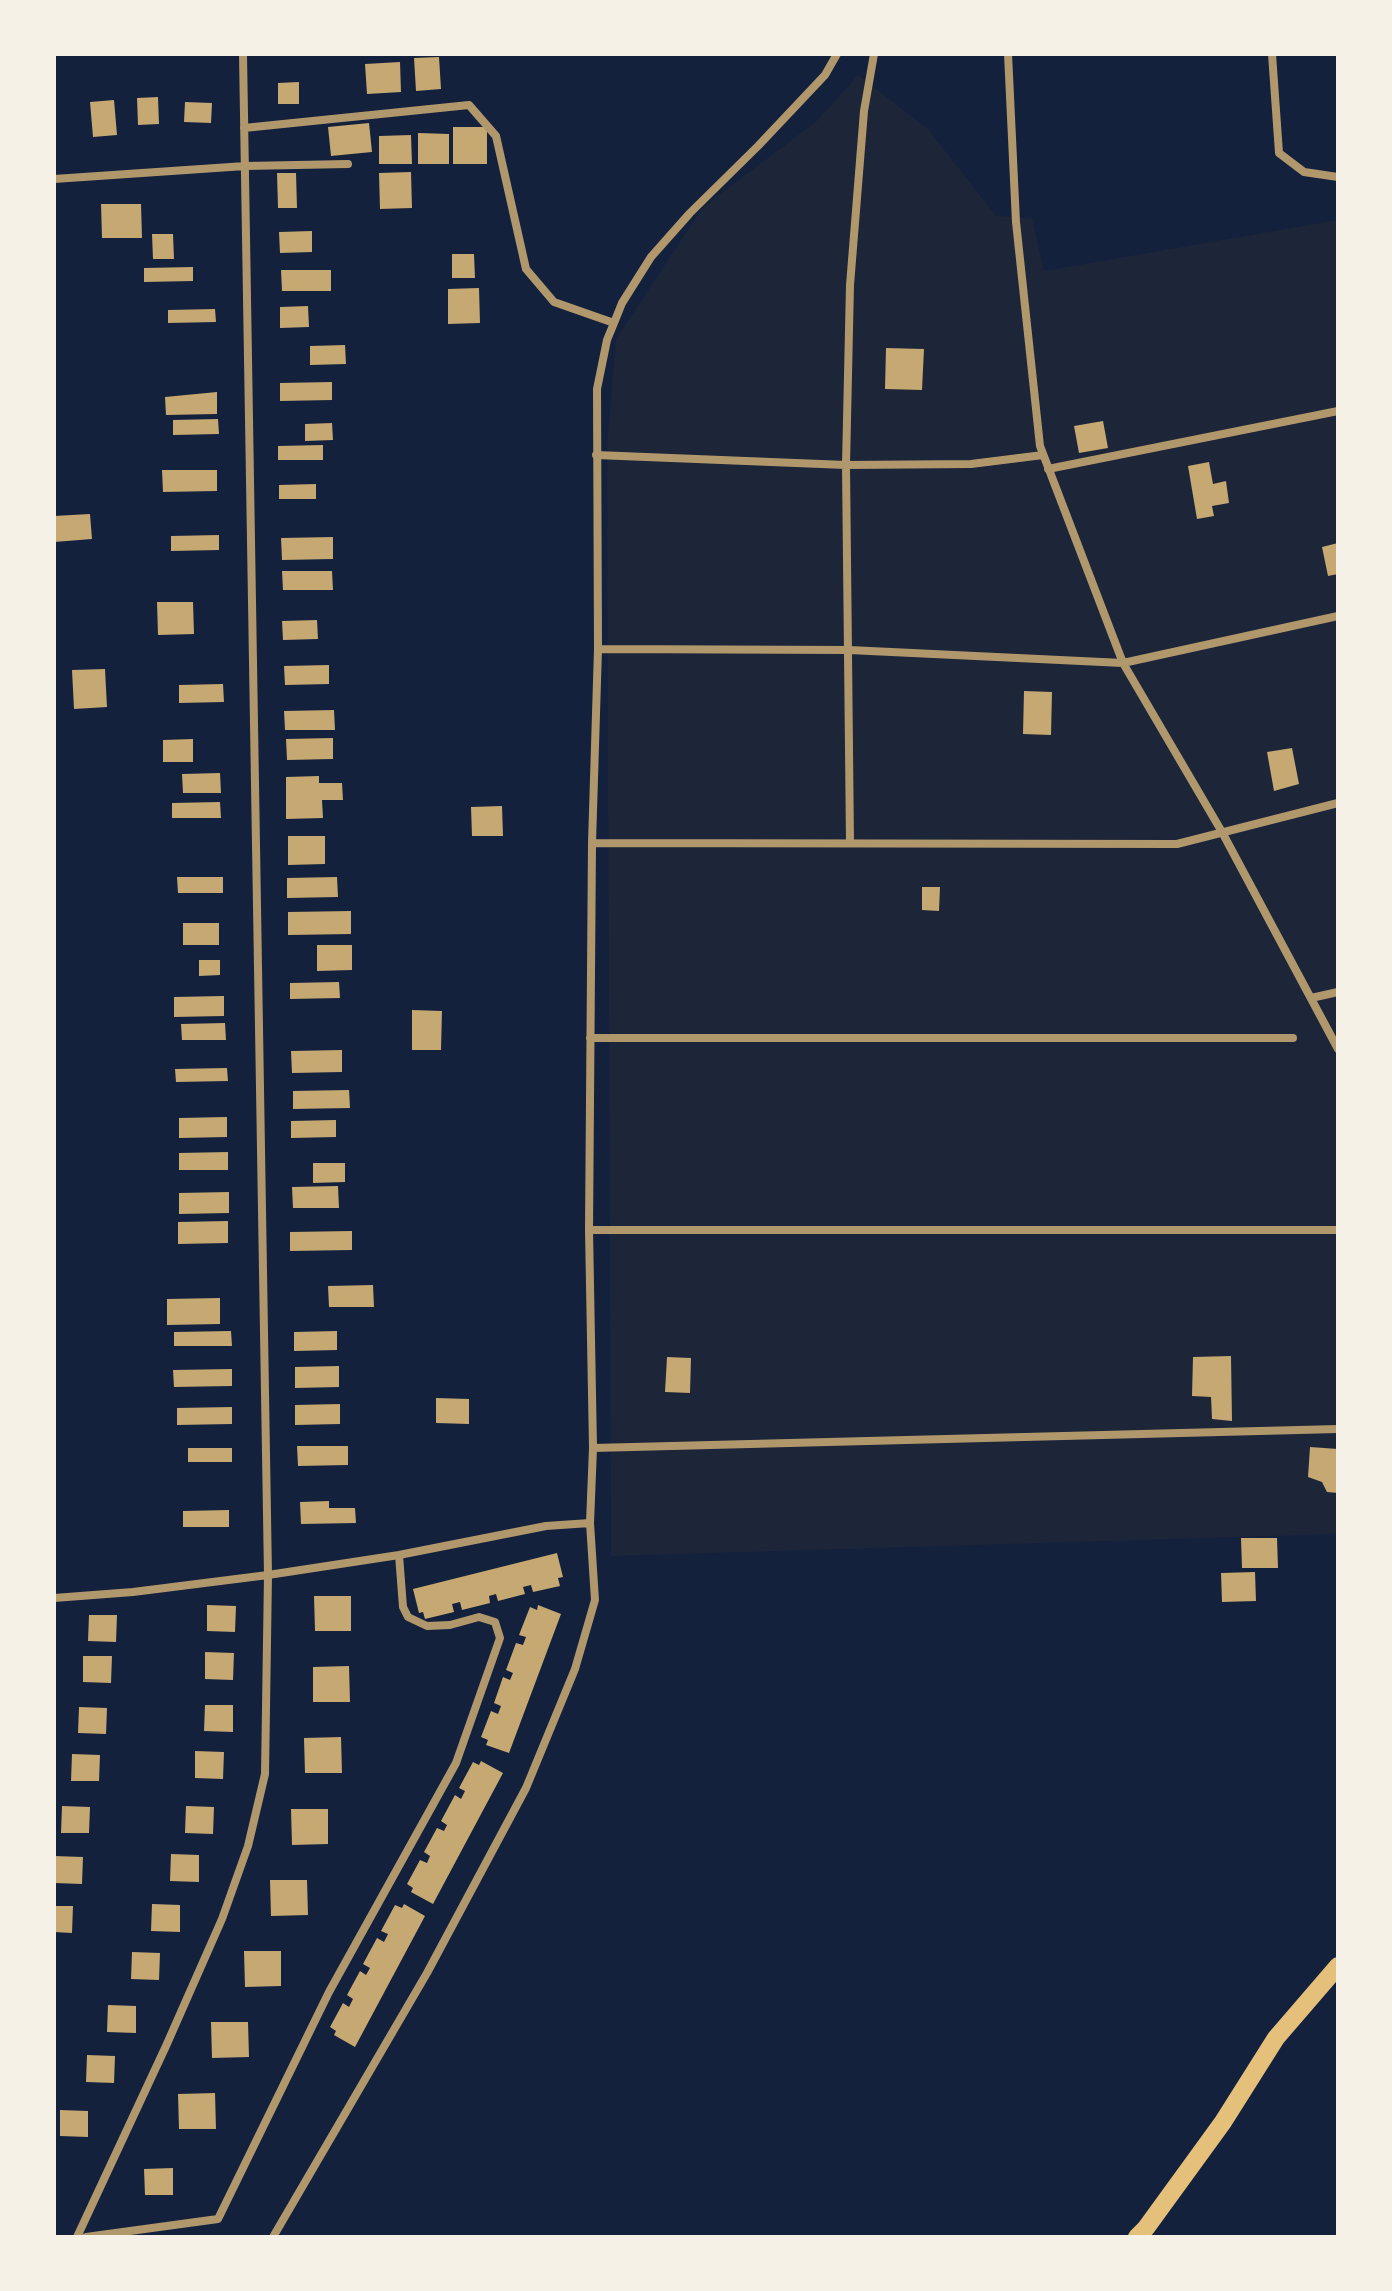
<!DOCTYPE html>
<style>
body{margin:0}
#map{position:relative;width:1392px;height:2291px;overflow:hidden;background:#14213d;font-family:Lora,serif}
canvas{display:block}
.frame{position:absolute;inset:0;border:56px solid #f6f1e7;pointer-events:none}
</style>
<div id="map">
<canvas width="1392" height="2291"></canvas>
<div class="frame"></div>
</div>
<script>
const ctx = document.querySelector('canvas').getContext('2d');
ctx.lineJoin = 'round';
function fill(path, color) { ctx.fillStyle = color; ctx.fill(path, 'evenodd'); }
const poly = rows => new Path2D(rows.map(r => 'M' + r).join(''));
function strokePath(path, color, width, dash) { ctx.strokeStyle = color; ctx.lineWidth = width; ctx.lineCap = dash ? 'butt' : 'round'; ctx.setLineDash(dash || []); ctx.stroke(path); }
const green = poly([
 [858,75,928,129,996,216,1032,218,1044,271,1338,220,1338,1534,611,1556,607,447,616,339,703,207,817,121]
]);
const building = poly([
 [439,57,441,89,416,91,414,58],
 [400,62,401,92,367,94,365,64],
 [299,82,299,104,278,104,278,83],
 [158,97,159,124,138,125,137,98],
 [114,100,117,135,93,137,90,102],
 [185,102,212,103,211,123,184,122],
 [369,123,372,152,331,156,328,127],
 [453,127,487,127,487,164,453,164],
 [418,133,449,134,449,164,418,164],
 [411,135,412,164,379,164,379,136],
 [411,172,412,208,380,209,379,173],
 [277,173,296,173,297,208,278,208],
 [101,204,141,204,142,238,102,238],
 [312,231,312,252,280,253,279,232],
 [152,234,173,234,174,259,153,259],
 [452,254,474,254,475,278,452,278],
 [193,267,193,281,144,282,144,268],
 [281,270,331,270,331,291,282,291],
 [479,288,480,323,448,324,448,289],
 [308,306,309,327,280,328,280,307],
 [215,309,216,322,168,323,168,310],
 [345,345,346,364,310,365,310,346],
 [886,348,924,349,922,390,885,389],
 [332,382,332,400,280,401,280,383],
 [217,392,217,414,166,415,165,397],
 [218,419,219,434,173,435,173,420],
 [1103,421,1108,448,1079,453,1074,426],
 [332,423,333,440,305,441,305,424],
 [323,445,323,460,278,460,278,446],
 [1209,462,1213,484,1226,481,1229,503,1212,506,1214,516,1197,519,1188,466],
 [162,470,217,470,217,491,163,492],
 [316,484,316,499,279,499,279,485],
 [90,514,92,539,54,542,54,516],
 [219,535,219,550,171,551,171,536],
 [333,537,333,559,282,560,281,538],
 [1338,543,1338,574,1328,576,1322,547],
 [282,571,332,571,333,590,283,590],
 [157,602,193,602,194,634,158,635],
 [317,620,318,639,283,640,282,621],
 [329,665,329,684,285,685,284,666],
 [105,669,107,707,74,709,72,670],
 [223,684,224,702,179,703,179,685],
 [1024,691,1052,692,1051,735,1023,734],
 [334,710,335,730,285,730,284,711],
 [333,738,333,759,287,760,286,739],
 [193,739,193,762,163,762,163,740],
 [1292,748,1299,784,1274,791,1267,752],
 [220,773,221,793,183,793,182,774],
 [319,776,319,783,342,783,343,800,322,800,323,818,286,819,286,777],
 [220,802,221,818,172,818,172,803],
 [502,806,503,836,472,836,471,807],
 [288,836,325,836,325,864,288,865],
 [177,877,223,877,223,893,178,893],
 [337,877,338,897,287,898,287,878],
 [922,887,940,887,939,911,922,910],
 [351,911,351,934,288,935,288,912],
 [183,923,219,923,219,945,183,945],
 [317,945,352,945,352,970,317,971],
 [199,960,220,960,220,975,199,976],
 [339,982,340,998,290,999,290,983],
 [224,996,224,1016,174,1017,174,997],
 [412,1010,442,1011,441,1050,412,1050],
 [225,1023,226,1040,182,1040,181,1024],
 [342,1050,342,1072,292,1073,291,1051],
 [227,1068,228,1081,176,1082,175,1069],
 [349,1090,350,1108,293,1109,293,1091],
 [227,1117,227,1137,179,1138,179,1118],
 [336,1120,336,1137,291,1138,291,1121],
 [228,1152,228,1170,179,1170,179,1153],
 [313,1163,345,1163,345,1182,313,1183],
 [338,1186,339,1208,293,1208,292,1187],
 [229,1192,229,1213,179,1214,179,1193],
 [228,1221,228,1243,178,1244,178,1222],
 [352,1231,352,1250,290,1251,290,1232],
 [373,1285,374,1307,329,1307,328,1286],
 [220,1298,220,1324,167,1325,167,1299],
 [231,1331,232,1346,174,1346,174,1332],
 [337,1331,337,1350,294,1351,294,1332],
 [1231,1356,1232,1421,1212,1419,1211,1397,1192,1396,1193,1357],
 [667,1357,691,1358,690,1393,665,1392],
 [339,1366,339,1387,295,1388,295,1367],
 [232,1369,232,1386,174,1387,173,1370],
 [436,1398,469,1399,469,1424,436,1423],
 [340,1404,340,1424,295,1425,295,1405],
 [232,1407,232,1424,177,1425,177,1408],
 [297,1446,348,1446,348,1465,298,1466],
 [1310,1447,1338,1449,1338,1493,1327,1492,1322,1482,1308,1477],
 [188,1448,232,1448,232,1462,188,1462],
 [329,1501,329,1508,355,1508,356,1523,301,1524,300,1502],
 [229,1510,229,1527,183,1527,183,1511],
 [1241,1538,1277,1538,1278,1568,1242,1568],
 [557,1553,563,1577,558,1578,560,1586,533,1592,531,1585,523,1587,525,1594,498,1601,496,1594,489,1596,490,1603,462,1610,460,1602,452,1604,454,1612,425,1619,423,1612,419,1613,413,1589],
 [1255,1572,1256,1601,1222,1602,1221,1573],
 [314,1596,351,1596,351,1631,315,1631],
 [207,1605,236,1606,235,1632,207,1631],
 [538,1605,561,1614,509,1753,486,1745,488,1740,481,1737,491,1711,498,1714,501,1706,494,1703,503,1677,510,1680,513,1673,506,1670,516,1643,523,1645,526,1637,519,1635,530,1607,537,1610],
 [89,1615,117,1615,116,1642,88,1641],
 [205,1652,234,1653,233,1680,205,1679],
 [83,1656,112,1656,111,1683,83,1682],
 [349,1666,350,1702,313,1702,313,1667],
 [205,1705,233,1705,233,1732,204,1731],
 [79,1707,107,1708,106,1734,78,1733],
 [341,1737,342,1773,305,1773,304,1738],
 [195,1751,224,1752,223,1779,195,1778],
 [72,1754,100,1755,99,1781,71,1781],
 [481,1761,503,1773,433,1904,411,1892,413,1888,407,1884,420,1860,427,1863,430,1856,424,1852,437,1828,444,1831,447,1825,441,1821,455,1795,461,1799,465,1791,459,1788,473,1762,479,1765],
 [62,1806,90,1807,89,1833,61,1833],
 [186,1806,214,1807,213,1834,185,1833],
 [291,1809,328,1809,328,1844,292,1845],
 [171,1854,199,1855,199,1882,170,1881],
 [54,1856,83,1857,82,1884,54,1883],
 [270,1880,307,1880,308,1915,271,1916],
 [152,1904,180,1905,180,1932,151,1931],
 [404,1904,425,1916,355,2047,334,2035,336,2031,330,2027,343,2003,349,2007,353,1999,347,1995,360,1971,366,1975,370,1968,363,1964,377,1938,384,1942,388,1934,381,1931,395,1905,402,1908],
 [54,1906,73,1906,72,1933,54,1932],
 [244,1951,281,1951,281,1986,245,1987],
 [132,1952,160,1953,159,1980,131,1979],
 [108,2005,136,2006,136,2033,107,2032],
 [211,2022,248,2022,249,2057,212,2058],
 [87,2055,115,2056,114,2083,86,2082],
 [215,2093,216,2129,179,2129,178,2094],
 [60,2110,88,2111,88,2137,60,2136],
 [173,2168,173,2195,145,2195,144,2169]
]);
const minor = poly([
 [1008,54,1016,222,1040,446,1123,663,1222,832,1338,1049],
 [1272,54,1279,153,1304,172,1338,177],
 [244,128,469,105,496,136,526,269,554,302,614,323],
 [54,179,245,166,348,164],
 [596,455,846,465,971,464,1043,455],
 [1048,469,1338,411],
 [598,649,849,650,1123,663,1338,616],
 [592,843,1177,844,1338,803],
 [850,843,846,465,850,285,864,111,874,54],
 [1311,998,1338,992],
 [590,1038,1293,1038],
 [589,1230,1338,1230],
 [593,1448,1338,1429],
 [54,1598,133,1592,268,1575,399,1555,546,1526,590,1523],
 [77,2237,166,2046,222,1919,248,1846,265,1774,268,1575,243,54],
 [86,2237,218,2219,329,1992,456,1763,500,1638,495,1622,479,1617,450,1625,427,1626,408,1617,403,1607,399,1555],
 [273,2237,427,1973,526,1788,575,1669,595,1600,590,1523,593,1448,589,1230,592,843,598,649,597,389,607,340,614,323,622,303,651,257,690,213,758,146,825,75,837,54]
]);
const primary = poly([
 [1137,2237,1146,2228,1223,2122,1276,2038,1338,1966]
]);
fill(green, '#1d2539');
fill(building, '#c6a872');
strokePath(minor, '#b1986c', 8);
strokePath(primary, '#e5c07b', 18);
</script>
